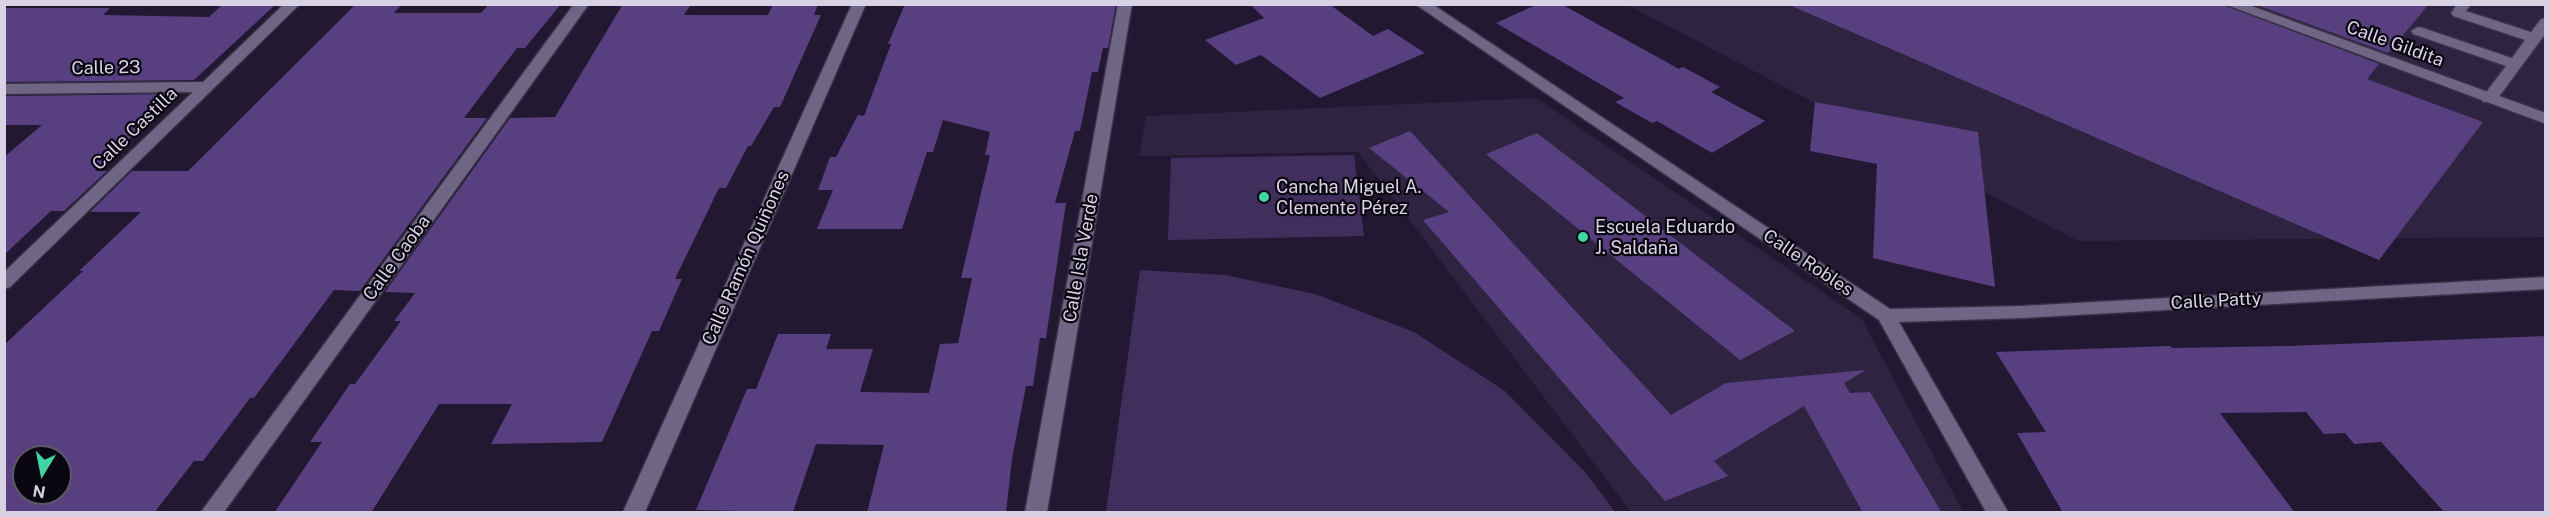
<!DOCTYPE html>
<meta charset="utf-8">
<style>
body{margin:0}
#map{position:relative;width:2550px;height:517px;overflow:hidden;background:#221832;font-family:"Public Sans",sans-serif}
canvas{display:block}
.frame{position:absolute;inset:0;border:6px solid #d8d3e4;pointer-events:none}
.north{position:absolute;left:12px;top:445px;width:60px;height:60px;box-sizing:border-box;background:#0a0611;border:2px solid #5c5865;border-radius:50%;rotate:190deg;font-size:16px;font-weight:700;line-height:24px;text-align:center;color:#d8d3e4}
.north::after{content:'';display:block;margin:auto;width:21px;height:27px;background:#40d4a1;clip-path:polygon(50% 0,100% 100%,50% 72%,0 100%)}
</style>
<div id="map">
<canvas width="2550" height="517"></canvas>
<div class="frame"></div>
<div class="north">N</div>
</div>
<script>
const ctx = document.querySelector('canvas').getContext('2d');
ctx.lineJoin = 'round';
function fill(path, color) { ctx.fillStyle = color; ctx.fill(path, 'evenodd'); }
const poly = rows => new Path2D(rows.map(r => 'M' + r).join(''));
function strokePath(path, color, width, dash) { ctx.strokeStyle = color; ctx.lineWidth = width; ctx.lineCap = dash ? 'butt' : 'round'; ctx.setLineDash(dash || []); ctx.stroke(path); }
function drawText(font, color, halo, rows, align = 'center') {
  ctx.font = font + ' "Public Sans",sans-serif'; ctx.lineWidth = 4.5; ctx.setLineDash([]); ctx.textBaseline = 'middle'; ctx.strokeStyle = halo; ctx.fillStyle = color; for (const [text, x, y, turn = 0] of rows) {
    ctx.save(); ctx.translate(x, y); ctx.rotate((+turn || 0) * Math.PI / 180); ctx.textAlign = isNaN(turn) ? turn : align; if (halo) ctx.strokeText(text, 0, 0); ctx.fillText(text, 0, 0); ctx.restore();
  }
}
const built = poly([
 [1628,5,2545,5,2545,237,2078,241],
 [1536,98,1862,319,1963,512,1631,512,1358,152,1139,156,1146,116]
]);
const green = poly([
 [1354,155,1364,236,1168,240,1171,158],
 [1140,270,1225,275,1315,294,1414,332,1505,391,1586,473,1615,512,1106,512]
]);
const building = poly([
 [223,4,276,4,194,80,4,82,4,8,110,8,103,15,209,17],
 [356,4,402,4,394,13,481,13,489,4,561,4,525,48,517,48,464,118,487,118,360,291,334,290,254,398,250,398,203,461,194,461,154,513,4,513,4,345,83,271,79,271,141,212,90,212,132,171,188,171],
 [24,457,60,457,60,493,24,493],
 [623,4,691,4,684,15,768,15,773,4,818,4,814,15,821,15,780,107,774,107,751,146,748,146,726,188,719,188,675,279,682,279,659,331,652,331,602,442,491,444,512,404,439,404,371,513,274,513,322,442,310,442,350,384,355,384,401,321,394,321,415,293,385,292,510,118,555,117],
 [905,4,1116,4,1108,48,1103,48,1098,72,1092,72,1080,131,1075,131,1055,203,1066,203,1046,338,1040,338,1033,386,1026,386,1012,459,1006,513,867,513,884,445,816,444,793,512,696,510,747,389,756,389,778,334,831,334,826,349,873,349,860,392,929,393,940,344,958,343,972,278,961,278,990,155,985,155,990,132,943,120,933,152,927,152,902,229,817,229,833,190,818,190,830,157,836,157,858,115,864,116,891,44,888,44],
 [1250,4,1329,4,1373,36,1388,29,1425,53,1320,98,1261,55,1236,65,1205,40,1264,18],
 [1538,4,1561,4,1679,69,1683,67,1720,87,1711,92,1765,121,1712,153,1657,121,1652,123,1615,102,1624,98,1496,23],
 [1787,4,2222,4,2379,64,2367,79,2483,122,2379,260],
 [2254,4,2429,4,2388,53],
 [178,94,95,171,107,171,64,211,51,211,4,255,4,157,42,125,4,125,4,96],
 [1815,102,1978,132,1995,287,1873,258,1877,164,1810,151],
 [1410,131,1671,415,1726,383,1866,370,1844,383,1850,393,1870,392,1942,513,1863,513,1804,406,1714,461,1728,476,1665,501,1423,220,1449,212,1369,148],
 [1537,133,1795,331,1740,360,1486,154],
 [2546,336,2546,513,2445,513,2381,442,2354,444,2345,433,2324,434,2306,412,2220,413,2295,513,2063,513,2017,433,2046,432,1996,352,2170,346,2172,348,2288,346]
]);
const service = poly([
 [2457,4,2471,4,2466,11,2531,32,2541,19,2546,18,2546,33,2495,102,2483,102,2481,99,2506,66,2413,34,2411,31,2418,27,2423,28,2512,58,2525,40,2453,16,2451,13,2457,4]
]);
const minor = poly([
 [284,4,300,4,10,287,4,289,4,272,193,92,4,94,4,84,203,82,284,4],
 [574,4,589,4,224,512,201,512,574,4],
 [852,4,866,4,645,512,623,512,852,4],
 [1118,4,1132,4,1047,512,1025,512,1118,4],
 [1415,4,1432,4,1890,309,2022,306,2546,277,2546,289,2022,318,1899,322,2008,512,1986,512,1879,320,1415,4],
 [2224,4,2246,4,2546,113,2546,124,2224,4]
]);
const markers = [
 [1264,197,6,"#40d4a1"],
 [1583,237,6,"#40d4a1"]
];
const streetNames = [
 ["Calle Gildita",2395,44,20],
 ["Calle 23",106,68,-1],
 ["Calle Castilla",135,129,-44],
 ["Calle Caoba",397,258,-54],
 ["Calle Ramón Quiñones",746,258,-66],
 ["Calle Isla Verde",1081,258,-80],
 ["Calle Robles",1808,263,34],
 ["Calle Patty",2216,301,-3]
];
const poiNames = [
 ["Cancha Miguel A.",1276,187],
 ["Clemente Pérez",1276,208],
 ["Escuela Eduardo",1595,227],
 ["J. Saldaña",1595,248]
];
fill(built, '#2e2341');
fill(green, '#402e5d');
fill(building, '#583f80');
strokePath(service, '#383146', 3);
strokePath(minor, '#383146', 3);
fill(service, '#6f6584');
fill(minor, '#6f6584');
for (const [x, y, r, color] of markers) { const dot = new Path2D(); dot.arc(x, y, r, 0, 2 * Math.PI); ctx.fillStyle = color; ctx.fill(dot); strokePath(dot, '#0a0611', 2); }
drawText('18px', '#d8d3e4', '#0a0611', streetNames);
drawText('18px', '#d8d3e4', '#0a0611', poiNames, 'left');
</script>
